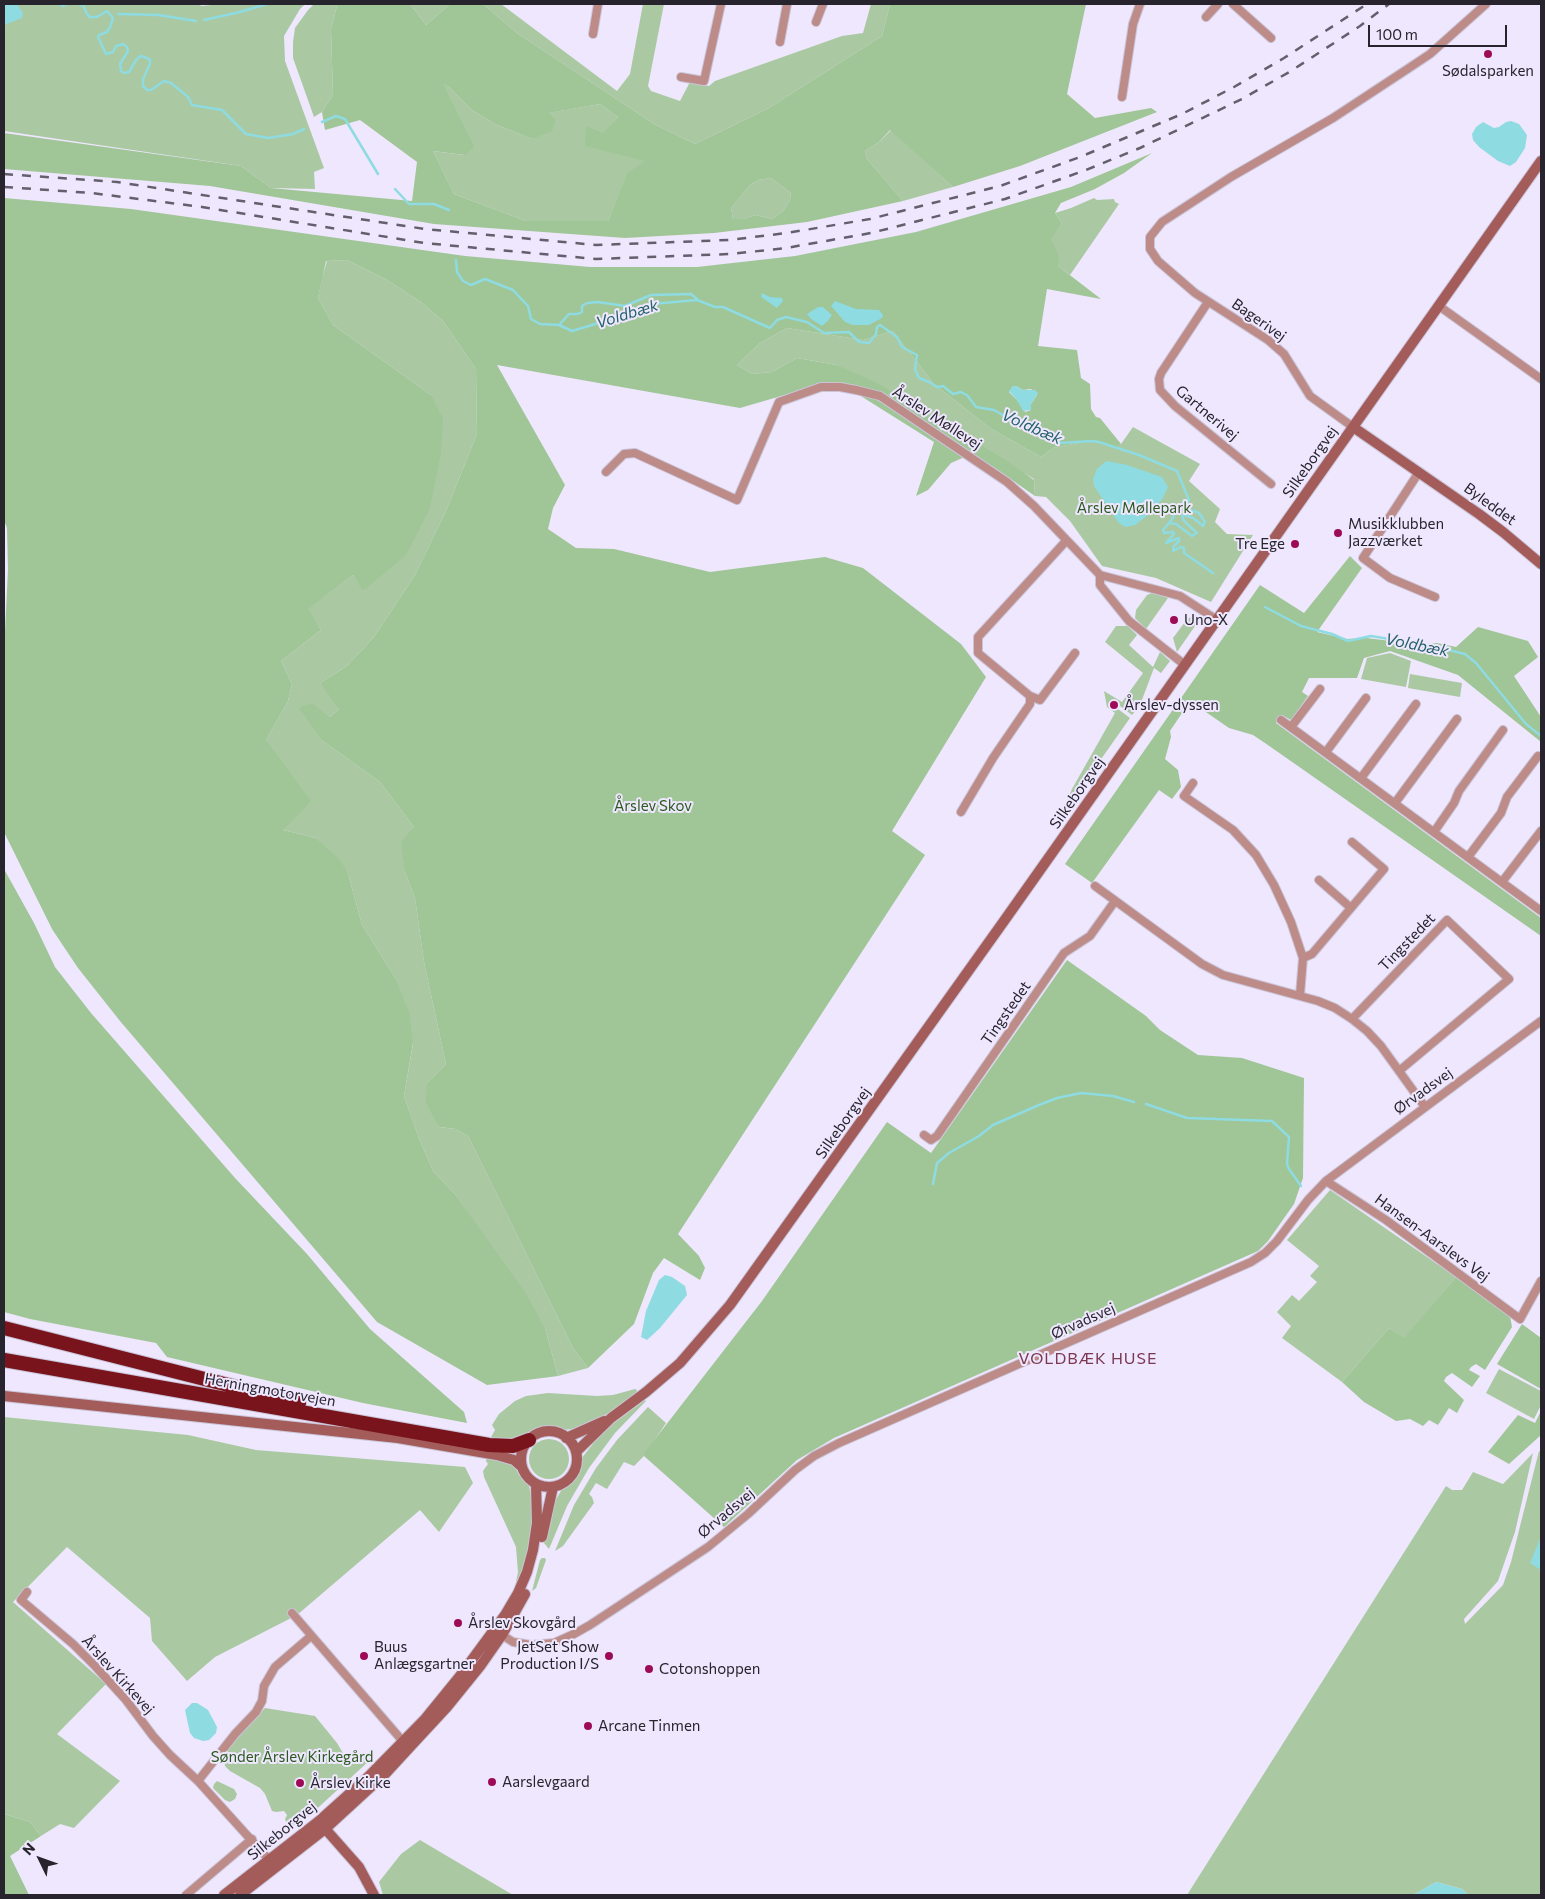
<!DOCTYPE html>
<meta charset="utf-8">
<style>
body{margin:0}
#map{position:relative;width:1545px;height:1899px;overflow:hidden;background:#eee7fe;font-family:Commissioner,sans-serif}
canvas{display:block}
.frame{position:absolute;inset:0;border:5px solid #27242d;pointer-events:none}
.north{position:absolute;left:15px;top:1834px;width:50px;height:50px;-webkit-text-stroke:4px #eee7fe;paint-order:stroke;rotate:312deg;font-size:14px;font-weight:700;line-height:20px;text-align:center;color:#27242d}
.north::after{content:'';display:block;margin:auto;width:18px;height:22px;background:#27242d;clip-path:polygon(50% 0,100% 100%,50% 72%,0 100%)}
.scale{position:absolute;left:1368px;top:25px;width:139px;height:22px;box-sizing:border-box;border:2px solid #27242d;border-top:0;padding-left:6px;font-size:15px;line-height:18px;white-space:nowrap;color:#27242d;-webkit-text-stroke:4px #eee7fe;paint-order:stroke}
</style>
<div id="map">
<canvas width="1545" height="1899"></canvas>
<div class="frame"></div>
<div class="north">N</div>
<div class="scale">100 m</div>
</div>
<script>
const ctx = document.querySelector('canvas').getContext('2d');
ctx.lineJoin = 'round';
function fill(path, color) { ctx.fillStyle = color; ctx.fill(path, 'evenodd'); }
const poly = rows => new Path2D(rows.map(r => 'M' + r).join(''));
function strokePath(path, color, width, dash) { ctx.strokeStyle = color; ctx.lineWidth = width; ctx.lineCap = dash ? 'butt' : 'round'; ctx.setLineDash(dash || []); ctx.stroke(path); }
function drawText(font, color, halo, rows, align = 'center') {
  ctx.font = font + ' Commissioner,sans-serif'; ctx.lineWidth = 4; ctx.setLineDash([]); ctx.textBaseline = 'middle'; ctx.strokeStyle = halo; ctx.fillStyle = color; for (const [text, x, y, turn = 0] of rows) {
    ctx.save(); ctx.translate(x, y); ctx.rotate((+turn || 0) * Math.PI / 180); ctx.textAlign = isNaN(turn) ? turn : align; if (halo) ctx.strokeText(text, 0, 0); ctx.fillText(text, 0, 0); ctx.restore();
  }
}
const green = poly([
 [4,4,197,4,202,6,221,4,305,4,300,9,284,36,285,61,324,168,314,172,315,189,271,188,241,166,4,131],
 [314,4,339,4,337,6,331,29,333,95,322,112,314,117,293,58,293,42,295,28,308,10],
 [410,4,450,4,426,25],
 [483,4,501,4,617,91,630,74,643,4,664,4,648,86,651,91,680,101,690,82,709,86,715,81,842,36,863,33,871,4,890,4,882,36,769,108,695,144,654,124,517,33],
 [442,83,449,87,472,110,495,124,532,139,556,119,548,113,600,104,618,117,603,134,646,161,627,174,608,221,526,221,454,194,433,151,464,155],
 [891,130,953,187,903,201,867,159,865,151,879,142],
 [771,178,791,193,790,200,783,211,772,219,756,215,743,219,733,219,731,208,750,185,758,180],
 [1094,198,1097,200,1114,199,1115,202,1119,204,1070,275,1058,266,1050,239,1062,223,1055,213,1071,208],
 [347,260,387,280,421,302,443,321,476,369,477,434,446,511,415,575,374,637,347,666,320,683,340,708,330,717,312,704,323,741,380,782,414,827,405,872,415,898,424,962,446,1064,427,1083,439,1127,456,1129,468,1136,573,1348,588,1368,558,1376,545,1328,454,1193,433,1171,420,1141,404,1096,413,1044,394,976,362,925,349,877,316,838,283,830,266,740,288,701,292,684,281,661,321,630,307,609,353,575,364,591,431,395,333,325,318,298,322,278,327,261],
 [787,328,863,340,893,331,934,384,990,428,1041,457,1053,448,1093,440,1116,446,1121,444,1133,427,1200,464,1189,481,1220,509,1215,522,1227,534,1253,535,1211,602,1156,578,1102,566,1070,521,1046,497,1035,496,1034,479,837,365,797,358,772,372,752,374,737,365,760,343],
 [1154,592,1168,598,1146,629,1135,618,1136,610,1147,595],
 [1202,616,1177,652,1173,638,1188,618],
 [1116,626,1128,626,1137,635,1129,645,1153,667,1160,652,1170,661,1161,673,1154,668,1140,705,1132,715,1120,706,1118,709,1130,718,1066,809,1066,803,1072,789,1115,713,1107,707,1104,691,1122,702,1143,673,1105,642],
 [1390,653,1411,661,1406,687,1361,679,1367,658],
 [1410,674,1462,683,1460,697,1408,688],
 [1330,1190,1456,1277,1404,1339,1389,1328,1342,1382,1282,1338,1291,1326,1277,1312,1292,1295,1299,1301,1317,1282,1310,1276,1319,1266,1287,1240],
 [1499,1369,1541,1391,1541,1405,1534,1419,1486,1393],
 [635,1389,637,1390,636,1393,610,1412,584,1427,564,1430,548,1426,537,1428,521,1440,489,1441,495,1430,492,1425,499,1414,515,1401,526,1396,548,1393,597,1396,613,1395],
 [645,1400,646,1401,615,1433,589,1468,567,1506,549,1549,544,1543,549,1512,562,1489,569,1484,577,1475,581,1459,602,1432],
 [648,1407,666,1423,644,1456,634,1466,624,1462,607,1489,596,1483,589,1494,592,1497,594,1503,563,1546,555,1551,574,1505,596,1468,617,1440],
 [4,1417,188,1435,256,1450,465,1467,473,1483,439,1532,420,1510,297,1615,215,1657,187,1681,152,1641,150,1618,67,1547,13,1602,106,1684,57,1734,120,1781,74,1828,60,1824,41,1836,30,1822,4,1814],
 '529 1459a20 20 0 1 1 40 0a20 20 0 1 1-40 0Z',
 [1539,1451,1541,1453,1541,1895,1468,1895,1462,1889,1436,1882,1413,1895,1187,1895,1446,1486,1452,1490,1462,1490,1473,1472,1503,1484,1533,1453,1515,1532,1498,1581,1464,1619,1465,1624,1503,1585,1511,1562],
 [487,1456,508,1462,515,1467,519,1475,529,1486,534,1509,530,1551,516,1589,507,1603,515,1587,518,1572,516,1547,484,1477,483,1471,488,1464,486,1461],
 [542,1558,545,1558,546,1560,536,1588,532,1591,540,1560],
 [265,1708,315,1716,337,1743,350,1765,360,1757,365,1757,369,1761,309,1816,295,1825,286,1822,285,1819,287,1815,284,1811,276,1812,272,1811,265,1794,260,1788,230,1771,225,1766,224,1759,229,1746],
 [217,1781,234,1789,237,1794,235,1799,230,1802,225,1800,213,1788,214,1784],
 [420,1840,513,1895,383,1895,379,1882,401,1854]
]);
const forest = poly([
 [339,4,410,4,426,25,450,4,483,4,517,33,654,124,695,144,769,108,882,36,890,4,1086,4,1067,94,1095,118,1151,108,1157,112,1020,166,953,187,890,130,879,142,865,151,867,159,903,201,807,222,714,233,625,238,434,224,210,186,4,169,4,133,241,166,271,188,412,201,417,162,360,120,325,130,322,112,333,95,331,29,337,6],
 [443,84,449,87,472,110,495,124,532,139,552,131,556,119,549,113,600,104,618,117,603,133,586,126,585,146,645,161,627,173,608,221,526,221,454,194,433,151,465,155,474,147],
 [771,178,791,193,790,200,783,211,772,219,756,215,743,219,733,219,731,208,750,185,758,180],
 [1152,153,1124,173,1095,189,1061,203,1055,213,1062,223,1051,239,1059,256,1058,266,1101,299,1047,289,1038,346,1077,350,1081,378,1090,384,1091,409,1096,417,1100,418,1121,444,1116,447,1093,440,1053,448,1041,457,990,428,934,384,893,331,863,340,787,328,760,343,737,365,752,374,772,372,797,358,837,365,879,384,1007,461,1034,480,1035,496,992,466,967,456,951,463,928,490,916,496,934,442,856,393,812,387,740,408,497,365,565,485,553,508,548,529,576,548,614,549,710,572,825,557,863,568,961,644,986,677,892,831,925,855,678,1234,699,1256,705,1268,700,1280,664,1258,653,1273,634,1324,588,1368,573,1348,468,1136,456,1129,439,1127,426,1103,427,1083,446,1064,424,962,415,898,405,872,401,842,414,827,380,782,323,741,299,708,312,703,330,717,339,709,320,683,347,666,374,637,415,575,446,511,477,434,476,369,443,321,421,302,387,280,347,260,326,261,318,298,333,325,431,395,443,419,441,453,430,508,406,555,363,591,353,575,308,609,321,630,281,661,292,684,288,701,266,740,311,801,283,830,316,838,341,861,349,877,362,925,394,976,409,1012,413,1043,404,1096,420,1141,433,1171,454,1193,526,1294,545,1328,558,1376,487,1385,377,1322,120,1021,78,968,52,929,4,832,4,652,8,570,7,528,4,520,4,198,131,209,465,256,590,267,697,267,795,256,916,232,1071,187],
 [1013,386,1016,386,1023,390,1031,389,1037,395,1031,404,1031,410,1025,412,1017,400,1009,392],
 [1350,556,1362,568,1317,632,1347,639,1366,638,1391,641,1403,646,1437,643,1456,647,1478,627,1528,641,1538,657,1514,676,1541,717,1541,742,1458,675,1390,651,1364,658,1357,678,1309,678,1302,692,1308,696,1291,720,1282,715,1276,723,1541,918,1541,936,1265,743,1253,735,1229,728,1190,701,1170,731,1171,737,1165,759,1178,770,1181,787,1172,799,1159,790,1092,883,1065,864,1260,585,1304,613],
 [4,869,34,923,55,967,91,1013,235,1178,307,1254,370,1329,464,1412,467,1423,363,1403,167,1357,156,1343,30,1319,4,1312],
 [1067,960,1146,1016,1160,1030,1198,1055,1242,1058,1304,1078,1303,1178,1294,1204,1268,1241,1258,1251,834,1438,797,1460,724,1527,644,1456,645,1452,762,1301,887,1122,931,1153],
 [1456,1277,1510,1316,1512,1327,1485,1370,1476,1364,1471,1367,1469,1370,1480,1376,1472,1387,1452,1373,1446,1377,1444,1381,1464,1400,1457,1413,1449,1408,1438,1425,1429,1420,1423,1426,1410,1419,1396,1421,1364,1402,1342,1382,1389,1328,1404,1338],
 [1522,1324,1541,1338,1541,1389,1497,1364],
 [1541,1411,1541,1435,1509,1464,1488,1452,1518,1415,1535,1423],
 [4,1814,30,1822,41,1836,10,1856,29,1895,4,1895]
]);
const water = poly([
 [4,4,17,4,23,13,22,18,4,25],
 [1511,121,1519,124,1527,135,1525,148,1516,162,1510,166,1498,161,1479,147,1473,140,1472,134,1476,127,1483,122,1494,128,1499,127,1506,122],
 [762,293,770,297,782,298,783,301,777,308,761,297],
 [835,301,856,309,879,310,883,315,882,318,869,325,853,325,845,322,831,306],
 [818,307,823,307,832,315,828,321,822,326,811,319,807,314],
 [1013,386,1016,386,1023,390,1035,390,1038,393,1031,404,1031,410,1023,411,1017,400,1009,391],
 [1106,461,1127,465,1162,477,1168,487,1163,498,1152,512,1135,525,1125,527,1118,522,1094,486,1093,479,1097,469],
 [665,1275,672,1277,685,1286,687,1295,660,1328,647,1340,641,1337,646,1311,659,1280],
 [1541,1537,1541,1570,1530,1563],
 [192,1703,197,1703,208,1710,217,1727,216,1733,209,1740,203,1741,194,1738,190,1733,185,1710],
 [1436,1882,1462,1889,1468,1895,1413,1895]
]);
const stream = poly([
 [60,4,63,6,67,4],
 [79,4,83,5,87,14,90,17,97,17,107,11,113,18,110,27,107,32,99,35,98,37,106,54,113,52,116,46,123,44,127,47,128,51,120,64,121,71,124,73,129,72,136,60,141,56,147,58,150,60,150,64,143,79,143,86,147,90,151,90,164,81,171,83,188,97,192,105,222,110,246,134,268,138,293,134,304,129],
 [118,14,159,15,196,21],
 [204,20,240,12,267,4],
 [322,122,336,116,345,119,378,174],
 [395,189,409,204,434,204,449,210],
 [456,260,457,272,463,281,471,285,485,279,513,290,528,306,531,319,540,324,559,325,572,331,645,309,652,304,697,300,715,307,723,307,770,328,777,320,786,317,807,322,824,333,849,332,859,342,869,343,876,334,877,327,880,325,897,337,902,347,917,355,915,369,919,378,929,382,937,387,943,386,953,394,961,392,967,395,976,407,994,410,1006,417,1061,443,1091,441,1099,442,1139,455,1177,471,1189,500,1188,502,1183,503,1182,507,1199,513,1205,522,1203,526,1202,525,1193,518,1184,515,1182,516,1184,521,1197,533,1192,536,1176,524,1169,523,1163,530,1164,533,1173,532,1174,534,1166,543,1179,538,1179,541,1174,546,1173,551,1181,547,1184,548,1184,553,1213,573],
 [559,325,569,314,578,314,582,312,582,306,587,303,598,302,625,306,651,295,691,294,697,299],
 [1169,523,1173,518,1175,507,1181,504],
 [1265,607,1301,626,1332,634,1348,641,1371,636,1432,646,1465,654,1476,663,1526,724,1541,736],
 [1146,1104,1187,1118,1272,1121,1289,1137,1287,1164,1289,1169,1301,1186],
 [933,1184,937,1163,949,1153,979,1136,993,1125,1039,1105,1057,1098,1081,1093,1113,1096,1134,1102]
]);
const street = poly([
 [1233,4,1271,38],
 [1206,17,1218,4],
 [816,22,823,4],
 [593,34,598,4],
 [780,42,787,4],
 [681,77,704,81,721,4],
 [1122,97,1133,24,1140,4],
 [1208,302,1161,373,1159,379,1160,390,1175,406,1271,484],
 [1439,306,1541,379],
 [1353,427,1310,396,1284,354,1268,340,1195,293,1158,261,1150,249,1150,237,1162,222,1231,177,1333,118,1409,68,1430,54,1486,4],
 [606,472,624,454,635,453,737,500,779,402,821,387,840,387,856,390,880,396,1007,482,1034,506,1100,575,1180,596,1217,620],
 [1419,472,1363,558,1390,578,1435,597],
 [1100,575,1100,585,1129,621,1185,665],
 [1030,696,1040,700,1075,653],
 [1281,720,1541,911],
 [1291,727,1320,689],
 [1326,752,1366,698],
 [1361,778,1416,704],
 [1193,783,1184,796,1233,830,1256,855,1274,885,1291,922,1303,958,1300,995],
 [1395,803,1457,719],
 [961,812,993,758,1030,704,1030,696,978,653,978,637,1066,541],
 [1434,832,1454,803,1459,791,1503,730],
 [1468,857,1501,813,1507,797,1538,756],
 [1319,880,1351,908],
 [1502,882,1541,831],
 [1095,886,1202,964,1223,975,1318,1001,1335,1008,1352,1019,1367,1031,1381,1046,1425,1107],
 [1303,958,1312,954,1384,869,1352,842],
 [1352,1019,1447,920,1509,979,1399,1071],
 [924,1135,931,1140,937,1136,1064,953,1090,936,1115,901],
 [1326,1181,1386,1220,1520,1319,1541,1281],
 [27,1592,21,1600,73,1644,95,1666,126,1700,153,1736,170,1755,198,1781],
 [292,1613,406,1745],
 [502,1635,513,1642,531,1645,554,1643,574,1634,590,1625,708,1547,748,1514,795,1470,814,1456,839,1443,1251,1262,1265,1253,1277,1241,1308,1200,1326,1181,1541,1021],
 [272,1863,198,1781,235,1734,256,1712,262,1701,264,1686,275,1667,311,1636],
 [186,1895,252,1839]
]);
const secondary = poly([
 [1353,427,1479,514,1503,532,1541,564],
 [4,1396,398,1438,497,1455,514,1460,522,1467],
 '521 1459a28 28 0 1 1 56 0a28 28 0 1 1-56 0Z',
 [566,1438,604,1421],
 [576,1452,611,1418,646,1392,680,1363,730,1305,1004,921,1541,161],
 [542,1537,553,1487],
 [321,1824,359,1867,374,1895],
 [224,1895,319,1821,368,1777,425,1719,460,1676,505,1615,518,1593,527,1572,533,1550,537,1523,536,1484],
 [240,1895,325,1829,386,1773,409,1748,447,1707,481,1665,502,1635,525,1594]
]);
const highway = poly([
 [4,1328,299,1403],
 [4,1360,489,1445,513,1446,529,1440]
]);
const rail = poly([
 [4,174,117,182,425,229,596,245,729,240,787,233,870,219,1000,186,1080,157,1182,114,1234,87,1284,58,1367,4],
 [4,187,91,193,202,207,424,243,596,259,731,254,786,248,871,233,1005,199,1086,170,1140,148,1242,99,1291,71,1360,26,1389,4]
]);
const markers = [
 [1488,54,5,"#9d0b57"],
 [1338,533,5,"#9d0b57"],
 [1295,544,5,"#9d0b57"],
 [1174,620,5,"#9d0b57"],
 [1114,705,5,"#9d0b57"],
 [458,1623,5,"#9d0b57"],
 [364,1656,5,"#9d0b57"],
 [609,1656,5,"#9d0b57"],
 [649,1669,5,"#9d0b57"],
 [588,1726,5,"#9d0b57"],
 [492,1782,5,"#9d0b57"],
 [300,1783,5,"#9d0b57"]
];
const poiNames = [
 ["Sødalsparken",1488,71,"center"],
 ["Musikklubben",1348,524],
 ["Jazzværket",1348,541],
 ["Tre Ege",1285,544,"right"],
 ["Uno-X",1184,620],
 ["Årslev-dyssen",1124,705],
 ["Årslev Skovgård",468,1623],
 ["Buus",374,1647],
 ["Anlægsgartner",374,1664],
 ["JetSet Show",599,1647,"right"],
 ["Production I/S",599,1664,"right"],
 ["Cotonshoppen",659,1669],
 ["Arcane Tinmen",598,1726],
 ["Aarslevgaard",502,1782],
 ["Årslev Kirke",310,1783]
];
const streetNames = [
 ["Bagerivej",1259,320,35],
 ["Gartnerivej",1207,413,40],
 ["Årslev Møllevej",937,418,33],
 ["Silkeborgvej",1310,462,-55],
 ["Byleddet",1490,504,36],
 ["Silkeborgvej",1077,793,-55],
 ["Tingstedet",1407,942,-46],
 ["Tingstedet",1006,1013,-55],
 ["Ørvadsvej",1423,1091,-36],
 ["Silkeborgvej",843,1123,-55],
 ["Hansen-Aarslevs Vej",1432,1238,36],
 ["Ørvadsvej",1083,1321,-24],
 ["Herningmotorvejen",270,1390,10],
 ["Ørvadsvej",726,1513,-40],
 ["Årslev Kirkevej",118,1675,48],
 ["Silkeborgvej",282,1831,-39]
];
const parkNames = [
 ["Årslev Møllepark",1134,508],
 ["Årslev Skov",653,806],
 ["Sønder Årslev Kirkegård",292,1757]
];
const waterNames = [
 ["Voldbæk",627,314,-17],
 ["Voldbæk",1032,427,24],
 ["Voldbæk",1417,645,11]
];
const neighbourhoodNames = [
 ["VOLDBÆK HUSE",1088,1359]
];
fill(green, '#aac9a2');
fill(forest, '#a0c597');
fill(water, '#8edbe1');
strokePath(stream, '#8edbe1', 2.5);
strokePath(street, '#cac4d8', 10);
strokePath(secondary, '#cac4d8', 12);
strokePath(highway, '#cac4d8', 16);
strokePath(street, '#bd8c89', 8);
strokePath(secondary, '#a35c5a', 10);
strokePath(highway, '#79131c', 14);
strokePath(rail, '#635f6c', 2.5, [9, 9]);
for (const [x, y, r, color] of markers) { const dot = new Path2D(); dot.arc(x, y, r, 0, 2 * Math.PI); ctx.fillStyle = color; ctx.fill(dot); strokePath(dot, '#eee7fe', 2); }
drawText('15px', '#27242d', '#eee7fe', poiNames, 'left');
drawText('15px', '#27242d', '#eee7fe', streetNames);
drawText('15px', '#2b5a1d', '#eee7fe', parkNames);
drawText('italic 16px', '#246267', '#eee7fe', waterNames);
ctx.letterSpacing = '1px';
drawText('16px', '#7c3751', '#eee7fe', neighbourhoodNames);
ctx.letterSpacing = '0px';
</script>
